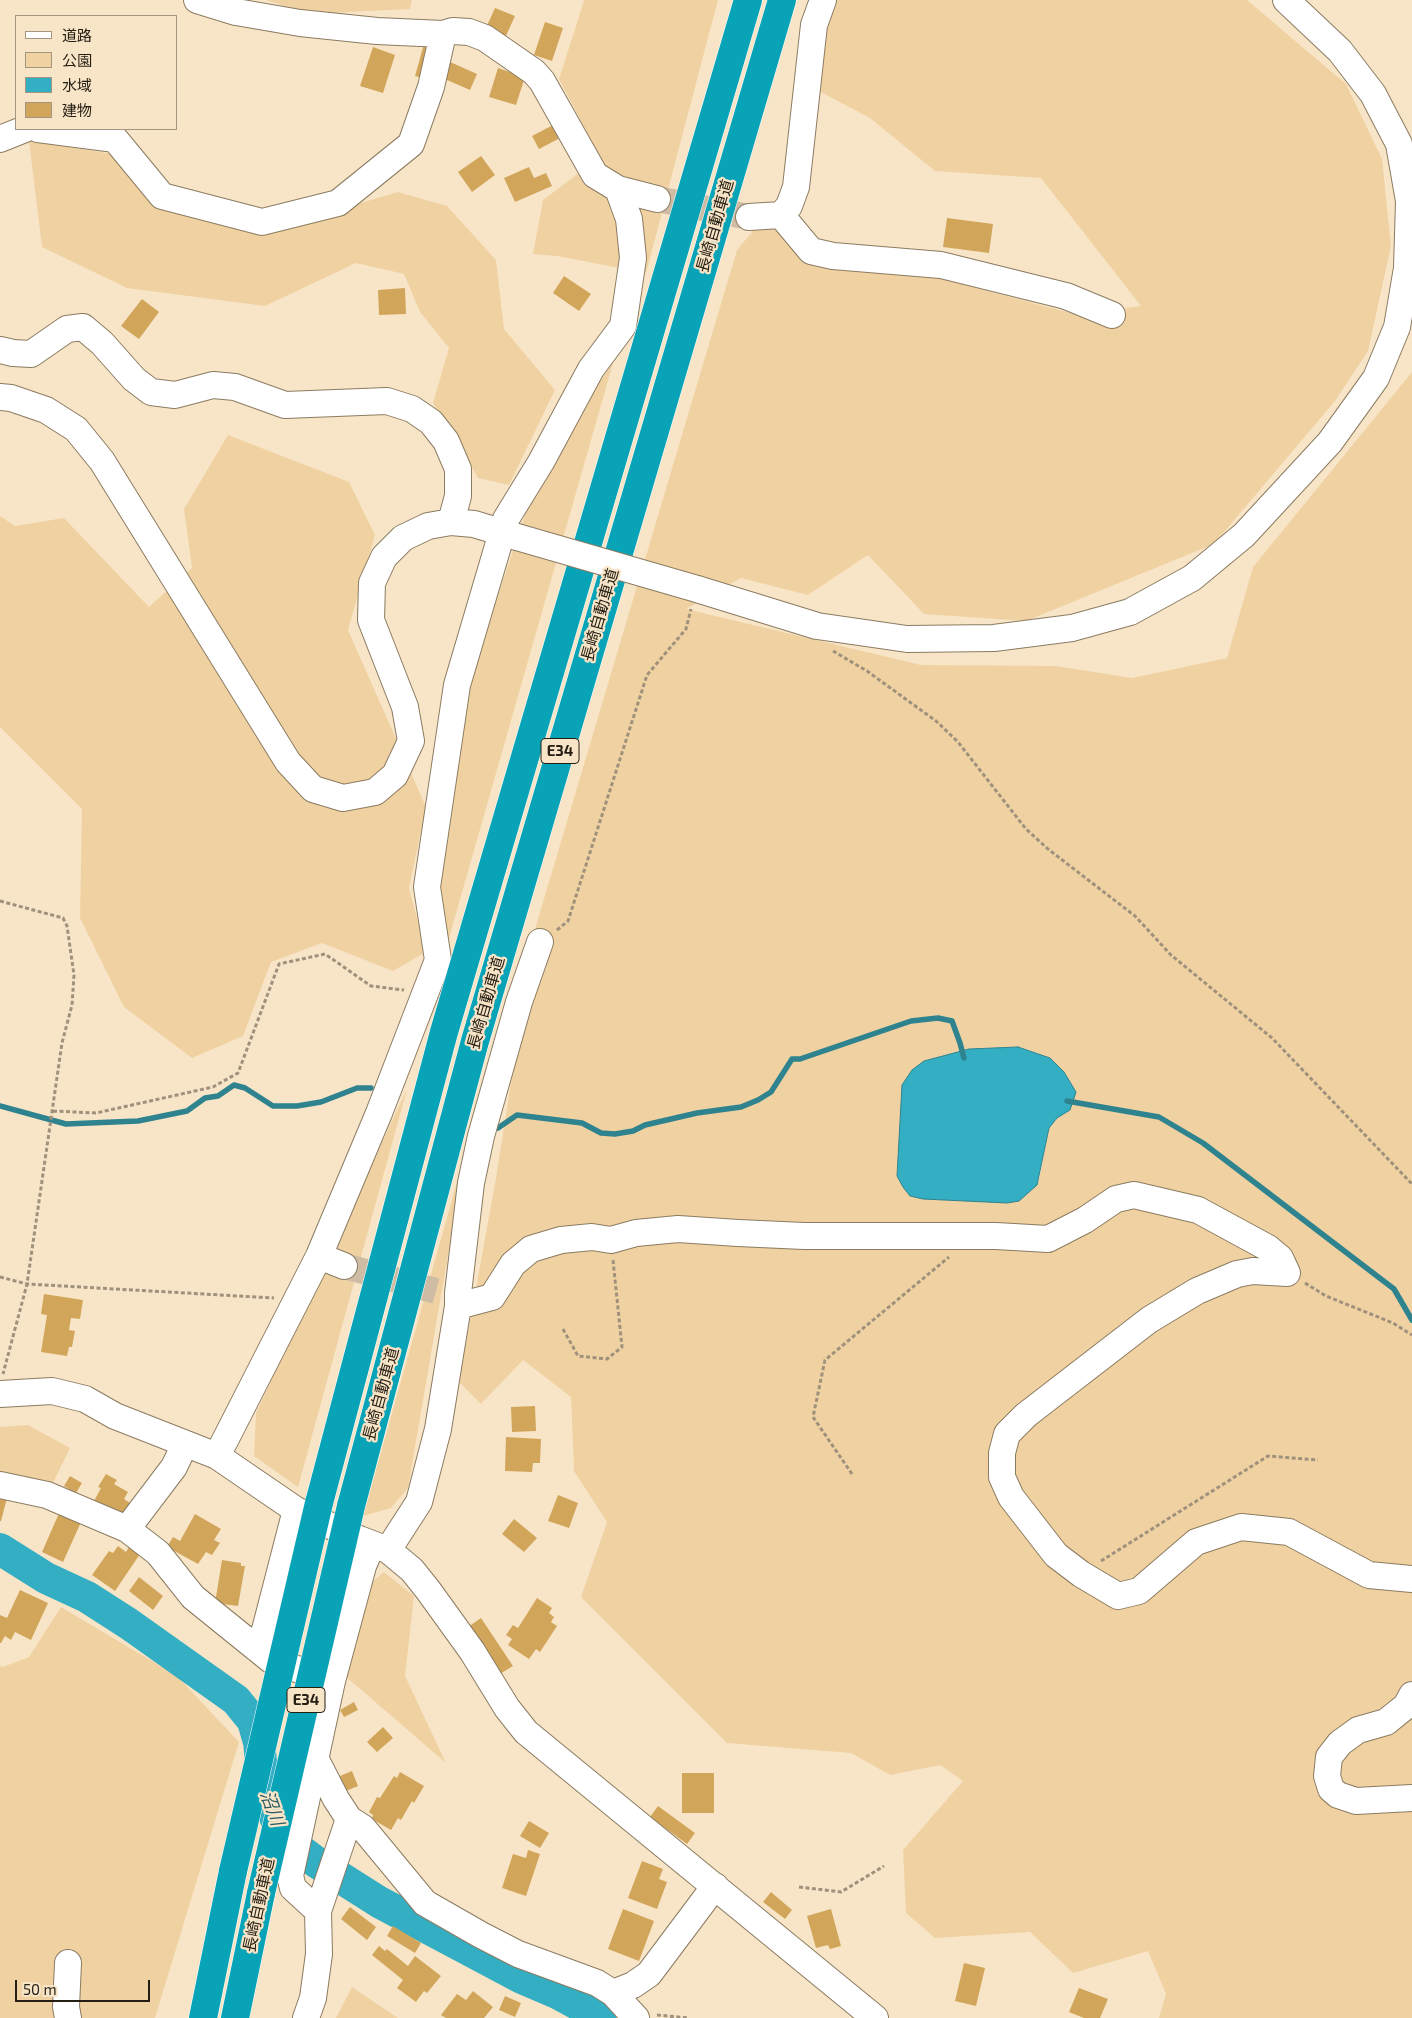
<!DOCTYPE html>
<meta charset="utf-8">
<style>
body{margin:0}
#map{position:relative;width:1412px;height:2018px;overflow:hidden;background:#f8e5c8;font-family:"Exo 2","Noto Sans JP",sans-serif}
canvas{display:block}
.legend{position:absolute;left:15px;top:15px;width:162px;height:115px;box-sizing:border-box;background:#f8e5c8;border:1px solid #a39580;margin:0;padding:6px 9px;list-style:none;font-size:15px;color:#241e13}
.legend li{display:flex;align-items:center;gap:10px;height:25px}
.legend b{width:25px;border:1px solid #a39580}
.scale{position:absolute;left:15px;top:1980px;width:135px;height:22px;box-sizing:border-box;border:2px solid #241e13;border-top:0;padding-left:6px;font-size:15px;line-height:18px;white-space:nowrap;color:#241e13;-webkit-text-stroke:4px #f8e5c8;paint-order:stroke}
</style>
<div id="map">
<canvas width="1412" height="2018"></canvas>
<ul class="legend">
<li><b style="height:6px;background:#fff"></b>道路</li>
<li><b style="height:14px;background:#f0d2a2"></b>公園</li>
<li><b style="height:14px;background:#33aec2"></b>水域</li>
<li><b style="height:14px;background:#d2a65a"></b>建物</li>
</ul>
<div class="scale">50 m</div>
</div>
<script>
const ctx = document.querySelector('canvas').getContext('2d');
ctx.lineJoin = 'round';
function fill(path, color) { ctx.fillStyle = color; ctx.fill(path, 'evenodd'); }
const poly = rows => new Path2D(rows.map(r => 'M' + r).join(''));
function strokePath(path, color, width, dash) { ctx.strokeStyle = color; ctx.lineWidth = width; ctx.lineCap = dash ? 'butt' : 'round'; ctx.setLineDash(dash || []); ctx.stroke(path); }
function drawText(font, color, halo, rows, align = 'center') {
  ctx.font = font + ' "Exo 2","Noto Sans JP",sans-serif'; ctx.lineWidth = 4.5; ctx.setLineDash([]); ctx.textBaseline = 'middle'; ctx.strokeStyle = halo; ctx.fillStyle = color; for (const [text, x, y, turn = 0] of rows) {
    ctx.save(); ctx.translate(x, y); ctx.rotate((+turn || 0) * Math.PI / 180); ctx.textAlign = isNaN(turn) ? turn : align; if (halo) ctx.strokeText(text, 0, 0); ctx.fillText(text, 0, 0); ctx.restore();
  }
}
const green = poly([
 [266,0,412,0,410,9,309,14],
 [583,0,718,0,646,273,557,256,533,254,543,200,600,157,559,79,584,1],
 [835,0,1247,0,1346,84,1382,159,1391,246,1368,351,1335,401,1214,544,1026,621,924,614,868,555,808,595,741,578,686,609,921,665,1056,666,1132,678,1227,658,1253,567,1412,372,1412,2018,1159,2018,1166,1994,1148,1951,1073,1973,1030,1932,935,1938,906,1913,903,1850,963,1781,940,1765,890,1775,851,1753,727,1743,581,1597,607,1522,574,1471,571,1397,523,1360,481,1404,459,1382,496,1178,535,929,737,250,763,219,812,264,938,278,1078,315,1141,306,1041,178,935,171,870,118,815,89,825,25],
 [1018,1047,1038,1053,1064,1072,1076,1092,1070,1110,1057,1118,1049,1128,1039,1180,903,1187,897,1176,902,1085,969,1049],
 [29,141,113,154,259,233,398,192,447,206,496,260,504,329,555,390,509,485,478,478,433,403,449,348,420,312,404,274,356,263,265,306,127,288,42,247],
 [613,363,447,945,435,874,470,678,544,459],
 [228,435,349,482,375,535,348,630,426,807,409,888,426,952,393,971,322,943,271,962,243,1036,192,1058,124,1007,80,918,82,809,0,727,0,516,15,526,64,518,149,607,192,568,184,509],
 [407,1089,298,1487,254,1456,256,1413],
 [466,1150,408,1488,391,1508,363,1516],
 [28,1425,70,1448,53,1483,0,1472,0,1427],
 [384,1572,414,1596,405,1676,446,1763,344,1675,366,1587],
 [61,1607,177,1676,239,1742,155,2018,0,2018,0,1666,3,1667,29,1657],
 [352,1987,398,2018,336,2018]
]);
const water = poly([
 [1018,1047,1050,1058,1064,1072,1076,1092,1070,1110,1057,1118,1049,1128,1037,1185,1019,1201,1007,1203,923,1199,910,1196,903,1187,897,1176,902,1085,912,1070,924,1061,969,1049,1018,1047]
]);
const stream = poly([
 [1067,1101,1159,1117,1203,1143,1394,1289,1412,1320],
 [0,1106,66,1124,138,1121,187,1111,205,1098,218,1096,234,1085,245,1088,273,1106,297,1106,321,1102,357,1088,371,1088],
 [498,1128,517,1115,582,1123,601,1133,615,1134,633,1131,645,1125,697,1113,741,1107,758,1100,771,1092,792,1059,800,1059,911,1021,938,1018,952,1021,960,1043,964,1058]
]);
const river = poly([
 [0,1549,46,1578,87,1597,129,1624,236,1700,253,1721,259,1742,264,1791,284,1838,316,1862,379,1902,522,1978,557,1993,594,2013,600,2018]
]);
const building = poly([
 [495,8,515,16,505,38,485,30],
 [545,22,563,28,552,61,534,55],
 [424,44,434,47,426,79,415,76],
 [373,47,395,55,383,93,360,86],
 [448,61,477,74,470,90,440,77],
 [498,68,525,77,516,105,489,97],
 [553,125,560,138,539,149,532,136],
 [481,156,495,175,472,192,458,172],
 [529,167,534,178,546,173,552,186,515,202,504,178],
 [947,218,993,224,989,253,943,247],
 [564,276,591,294,579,311,553,293],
 [405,288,406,314,379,315,378,290],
 [142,299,159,312,139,339,121,326],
 [44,1294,83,1300,80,1319,71,1318,69,1330,75,1331,72,1347,69,1347,67,1356,41,1352,47,1315,41,1314],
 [535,1406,536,1431,512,1432,511,1407],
 [506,1437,541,1439,540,1463,533,1463,532,1472,505,1471],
 [106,1474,117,1480,114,1484,128,1492,124,1499,133,1505,125,1519,94,1501,101,1488,98,1487],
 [70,1476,82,1483,76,1493,64,1486],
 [0,1492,8,1494,1,1521,0,1521],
 [558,1495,578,1503,569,1528,548,1521],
 [60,1511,82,1520,63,1562,42,1552],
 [195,1514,221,1529,214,1540,220,1543,212,1555,206,1552,198,1564,167,1547,173,1537,180,1541],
 [514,1519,537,1538,524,1552,502,1534],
 [118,1546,126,1552,129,1547,140,1554,115,1591,92,1575,109,1551,113,1553],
 [222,1560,241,1563,241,1566,245,1566,238,1606,215,1603],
 [139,1577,163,1596,153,1610,129,1591],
 [20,1590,48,1603,31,1640,15,1632,11,1640,5,1636,1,1643,0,1643,0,1615,7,1618],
 [537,1598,552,1608,549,1613,554,1617,551,1622,557,1626,540,1652,536,1649,529,1659,508,1645,512,1639,506,1635,513,1625,518,1628],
 [481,1618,513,1666,500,1674,468,1627],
 [354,1702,358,1710,344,1717,340,1710],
 [383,1727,393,1738,377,1752,367,1742],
 [352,1771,358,1786,346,1791,340,1776],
 [400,1772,424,1786,414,1803,412,1801,401,1820,398,1818,391,1830,372,1819,373,1815,369,1812,377,1797,380,1798,394,1776,397,1778],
 [682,1773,714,1773,714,1813,682,1813],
 [658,1806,695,1833,687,1844,650,1817],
 [529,1821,549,1833,540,1848,520,1836],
 [528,1850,540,1854,526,1896,502,1888,513,1854,526,1858],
 [642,1861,663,1869,659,1879,667,1882,657,1909,628,1898],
 [771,1892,792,1910,785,1919,763,1902],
 [350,1907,376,1927,367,1940,341,1919],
 [623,1909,654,1921,639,1961,608,1949],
 [831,1909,841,1946,830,1949,828,1945,816,1948,807,1916],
 [393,1926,421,1943,415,1953,387,1936],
 [379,1946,385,1951,387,1949,408,1966,415,1956,441,1976,427,1993,424,1991,416,2002,397,1988,403,1980,372,1955],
 [964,1963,985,1968,976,2006,955,2001],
 [1079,1988,1108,1999,1100,2018,1084,2018,1069,2012],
 [473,1991,493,2007,484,2018,446,2018,441,2015,457,1994,466,2000],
 [505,1996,521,2003,515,2017,499,2010]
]);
const minorTunnel = poly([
 [657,199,749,217],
 [344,1266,436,1291]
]);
const path = poly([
 [833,651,867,671,936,721,958,742,1026,829,1048,849,1135,916,1171,955,1272,1038,1412,1184],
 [0,901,63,918,67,926,74,975,72,1005,62,1043,27,1284,3,1374],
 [557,930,568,921,647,675,686,629,691,609],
 [53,1111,96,1113,213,1087,238,1073,279,964,325,954,371,986,404,990],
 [0,1277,27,1284,274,1298],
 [1305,1283,1326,1296,1393,1323,1412,1335],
 [563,1329,578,1356,607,1359,622,1347,613,1260],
 [852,1474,813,1417,825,1360,949,1257],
 [1101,1561,1268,1456,1318,1460],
 [799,1887,841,1892,884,1866],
 [657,2015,689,2018]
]);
const minor = poly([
 [197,0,236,12,300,23,377,31,443,34,453,31,469,32,485,38,534,72,542,81,595,175,618,189,657,199],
 [38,129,115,139,162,196,262,222,338,203,411,144,431,87,443,34],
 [0,139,25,129],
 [781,215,811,251,833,256,941,265,1066,296,1112,315],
 [749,217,781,215,789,206,796,187,814,25,823,0],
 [0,350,13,353,31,354,67,329,83,327,102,343,134,379,151,392,175,395,213,385,235,387,285,405,387,401,412,409,431,422,446,441,458,469,458,496,451,522],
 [0,397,11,398,46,410,76,429,102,461,288,762,313,789,343,798,375,792,395,775,411,741,405,707,371,620,372,583,384,557,403,538,428,526,451,522,474,524,517,537],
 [697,589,817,626,907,639,994,638,1072,628,1130,612,1192,578,1244,535,1330,442,1376,378,1397,327,1407,268,1409,201,1399,144,1373,94,1340,51,1286,0],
 [319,1256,344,1266],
 [458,1306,492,1297,513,1264,531,1249,561,1240,592,1237,611,1240,636,1233,678,1229,738,1233,804,1236,996,1236,1048,1239,1085,1220,1116,1199,1134,1195,1198,1210,1268,1248,1280,1258,1287,1273,1253,1271,1237,1274,1197,1291,1149,1320,1026,1415,1007,1434,1002,1453,1002,1477,1011,1497,1056,1555,1081,1574,1118,1596,1139,1591,1196,1542,1241,1527,1289,1532,1369,1575,1412,1579],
 [0,1394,52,1391,85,1399,115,1416,217,1456,296,1510,359,1539,388,1550,412,1570,428,1590,472,1651,507,1708,526,1732,875,2018],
 [217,1456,319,1256,379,1113,438,960,427,887,457,685,506,519,541,462,591,369,623,326,633,258,629,219,618,189],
 [0,1485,47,1495,127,1529,158,1553,193,1597,271,1660,331,1681],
 [127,1529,174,1467,185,1444],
 [388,1550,419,1502,438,1429,458,1306,458,1293,471,1183,481,1136,519,1002,540,942],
 [256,1648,265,1630,296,1510],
 [1412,1695,1406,1706,1386,1722,1358,1730,1340,1743,1329,1757,1327,1776,1331,1789,1338,1795,1356,1801,1412,1798],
 [315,1758,336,1799,349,1819,363,1828,425,1903,481,1935,518,1954,597,1983,613,1993,633,1985,649,1974,715,1886],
 [318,1911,349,1819],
 [68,1963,66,2007,68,2018],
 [613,1993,636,2018],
 [306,2018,313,1998,319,1954,318,1911,293,1888,290,1876,332,1681,363,1566,372,1545]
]);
const highway = poly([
 [319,1503,444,1032,748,0],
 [351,1506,475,1041,782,0],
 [203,2018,233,1871],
 [235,2018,261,1893]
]);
const minorBridge = poly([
 [517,537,697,589]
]);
const highwayBridge = poly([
 [233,1871,319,1503],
 [261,1893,351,1506]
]);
const shields = [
 [560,751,38],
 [306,1700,38]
];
const shieldNames = [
 ["E34",560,751],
 ["E34",306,1700]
];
const streetNames = [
 ["長崎自動車道",715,226,-74],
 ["長崎自動車道",600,615,-74],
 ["長崎自動車道",486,1003,-74],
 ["長崎自動車道",381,1394,-75],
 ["長崎自動車道",259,1905,-78]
];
const waterNames = [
 ["沼川",272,1808,70]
];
fill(green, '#f0d2a2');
fill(water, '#33aec2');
strokePath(water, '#2e838e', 1);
strokePath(stream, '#2e838e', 5.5);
strokePath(river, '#33aec2', 32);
fill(building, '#d2a65a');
strokePath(minorTunnel, '#cebda4', 26, [26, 13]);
strokePath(minor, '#8b7b61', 28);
strokePath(highway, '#fff', 29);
strokePath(path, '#9f917c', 3, [4, 2.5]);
strokePath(minor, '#fff', 26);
strokePath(highway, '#09a3b8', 28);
strokePath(minorBridge, '#8b7b61', 28, []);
strokePath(highwayBridge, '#fff', 29, []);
strokePath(minorBridge, '#fff', 26);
strokePath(highwayBridge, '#09a3b8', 28);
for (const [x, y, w] of shields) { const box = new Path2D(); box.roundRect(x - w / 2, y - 12.5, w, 25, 4); ctx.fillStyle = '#f8e5c8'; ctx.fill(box); strokePath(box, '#241e13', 1); }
drawText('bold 15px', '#241e13', null, shieldNames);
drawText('16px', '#241e13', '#f8e5c8', streetNames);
drawText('italic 18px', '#2b5c65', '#f8e5c8', waterNames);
</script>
